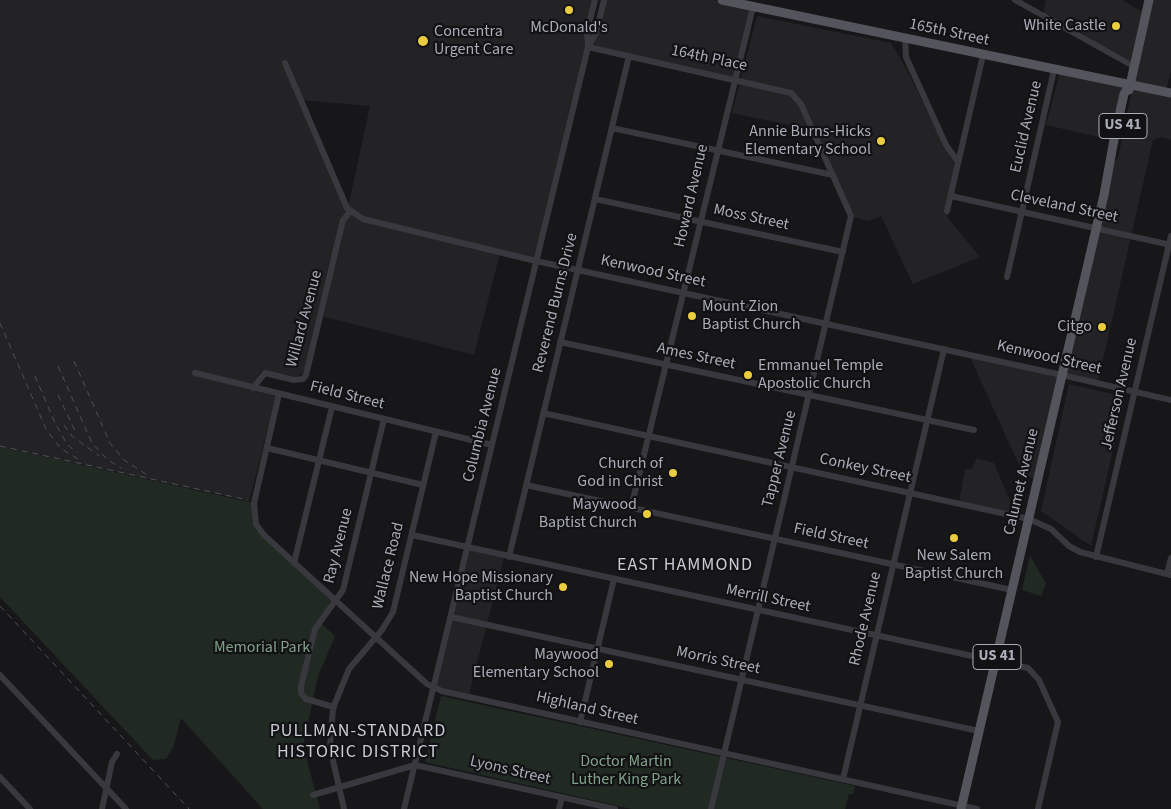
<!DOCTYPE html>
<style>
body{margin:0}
canvas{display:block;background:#171719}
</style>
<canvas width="1171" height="809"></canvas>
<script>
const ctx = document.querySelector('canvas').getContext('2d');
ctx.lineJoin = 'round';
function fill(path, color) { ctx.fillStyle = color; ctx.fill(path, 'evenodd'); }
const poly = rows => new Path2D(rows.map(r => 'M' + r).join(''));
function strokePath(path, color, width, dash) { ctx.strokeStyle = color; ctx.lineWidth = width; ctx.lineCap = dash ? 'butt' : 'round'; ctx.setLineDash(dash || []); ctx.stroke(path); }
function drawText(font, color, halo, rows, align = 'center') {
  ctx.font = font + ' "Source Sans 3",sans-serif'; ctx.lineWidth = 4.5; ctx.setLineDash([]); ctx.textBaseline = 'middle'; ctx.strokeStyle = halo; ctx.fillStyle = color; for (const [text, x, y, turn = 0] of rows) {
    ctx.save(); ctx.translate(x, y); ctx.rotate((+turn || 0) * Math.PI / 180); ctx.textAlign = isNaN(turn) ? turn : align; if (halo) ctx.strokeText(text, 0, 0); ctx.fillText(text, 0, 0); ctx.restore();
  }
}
const built = poly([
 [0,0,593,0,586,31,586,48,535,259,363,218,351,212,348,208,370,106,299,100,345,209,350,213,363,220,500,253,474,355,318,315,304,373,296,377,261,372,249,389,276,396,249,501,0,447],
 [606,0,714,0,751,8,734,77,590,46],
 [1046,0,1122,0,1144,13,1132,64,1043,14],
 [1150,0,1171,0,1171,71,1166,91,1131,84],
 [757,16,891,43,909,74,946,150,959,171,947,217,980,257,913,284,881,216,869,221,853,217,817,131,732,113],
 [1060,73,1128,86,1112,140,1046,125],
 [1130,86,1171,95,1171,140,1161,137,1153,140,1098,381,1064,373,1112,163,1118,158,1131,95],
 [970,357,1061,376,1036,479,1024,476],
 [1069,384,1125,397,1091,546,1041,511],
 [977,458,994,463,1016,515,959,502,965,469,972,469],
 [468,549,504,557,469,694,435,686]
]);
const green = poly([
 [0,447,254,503,256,524,336,601,319,622,335,636,318,676,303,746,320,809,263,809,181,718,173,748,166,759,153,760,0,597],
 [1030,555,1046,584,1041,596,1022,590],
 [441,696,855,786,853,794,849,794,845,809,632,809,425,762]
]);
const minor = poly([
 [1015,0,1133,66],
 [905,38,906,57,946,145,958,162],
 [588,46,587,31,595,0],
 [588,47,791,93,801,104,851,216,711,809],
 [285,63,347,208,363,219,536,261,1062,375,1171,400],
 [612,128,833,175],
 [951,196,1171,245],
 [595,199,843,252],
 [947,211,983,55],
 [1007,277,1054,70],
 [560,342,974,430],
 [195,373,492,445],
 [253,388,265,373,294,380,303,379,306,375,343,220,350,212],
 [279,394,254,503,256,524,264,535,427,684,442,691,977,809],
 [543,413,1029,519,1051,529,1069,546,1080,552,1171,575],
 [267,448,423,485],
 [526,485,1012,590],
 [631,508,753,7],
 [412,535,1028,668,1039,680,1058,722,1038,809],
 [509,557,629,56],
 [1096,557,1171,236],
 [294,563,332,407],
 [1167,574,1171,558],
 [451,617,979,731],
 [0,675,126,809],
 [334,707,306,699,301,693,301,686,315,629,343,590,384,419],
 [580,722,614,579],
 [0,777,30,809],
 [843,779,944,349],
 [313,795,415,765,615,809],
 [102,809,112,762,117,754],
 [344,809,330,747,333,708,349,669,382,630,393,612,436,432],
 [404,809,588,47,596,33,604,0],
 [559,809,562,797]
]);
const major = poly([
 [722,0,1171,93],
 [1129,90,1149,0],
 [961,809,1104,195,1115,134,1124,94,1128,88]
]);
const rail = poly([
 [0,323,46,429,60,448,80,460],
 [74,361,110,443,124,460,146,474],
 [58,366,92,443,107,459,121,468],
 [35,376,55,423,67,444,77,453],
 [58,395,77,435],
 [64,425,72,436,99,456],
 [0,446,248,500],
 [0,606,189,809]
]);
const markers = [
 [569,10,5,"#e9cd3e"],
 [1116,26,5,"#e9cd3e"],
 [423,41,6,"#e9cd3e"],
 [881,141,5,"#e9cd3e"],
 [692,316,5,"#e9cd3e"],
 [1102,327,5,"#e9cd3e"],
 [748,375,5,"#e9cd3e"],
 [673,473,5,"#e9cd3e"],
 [647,514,5,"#e9cd3e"],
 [954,538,5,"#e9cd3e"],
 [563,587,5,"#e9cd3e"],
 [609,664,5,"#e9cd3e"]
];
const shields = [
 [1123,126,48],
 [997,657,48]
];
const shieldNames = [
 ["US 41",1123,126],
 ["US 41",997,657]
];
const poiNames = [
 ["White Castle",1106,26],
 ["McDonald's",569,28,"center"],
 ["Concentra",434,32,"left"],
 ["Urgent Care",434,50,"left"],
 ["Annie Burns-Hicks",871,132],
 ["Elementary School",871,150],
 ["Mount Zion",702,307,"left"],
 ["Baptist Church",702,325,"left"],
 ["Citgo",1092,327],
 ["Emmanuel Temple",758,366,"left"],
 ["Apostolic Church",758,384,"left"],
 ["Church of",663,464],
 ["God in Christ",663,482],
 ["Maywood",637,505],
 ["Baptist Church",637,523],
 ["New Salem",954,556,"center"],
 ["Baptist Church",954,574,"center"],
 ["New Hope Missionary",553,578],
 ["Baptist Church",553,596],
 ["Maywood",599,655],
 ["Elementary School",599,673]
];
const streetNames = [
 ["165th Street",949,33,12],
 ["164th Place",709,59,12],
 ["Euclid Avenue",1027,127,-77],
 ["Howard Avenue",692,196,-77],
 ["Cleveland Street",1064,207,12],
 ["Moss Street",751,218,12],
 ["Kenwood Street",653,272,12],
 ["Reverend Burns Drive",556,303,-76],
 ["Willard Avenue",305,319,-75],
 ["Ames Street",696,357,12],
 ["Kenwood Street",1049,358,13],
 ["Jefferson Avenue",1120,394,-77],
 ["Field Street",347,396,14],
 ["Columbia Avenue",483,425,-76],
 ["Tapper Avenue",780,459,-76],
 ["Conkey Street",865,469,12],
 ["Calumet Avenue",1022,482,-77],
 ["Field Street",831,537,12],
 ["Ray Avenue",339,546,-76],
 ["Wallace Road",389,566,-76],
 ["Merrill Street",768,599,12],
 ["Rhode Avenue",866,619,-77],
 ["Morris Street",718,661,12],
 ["Highland Street",587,709,13],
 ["Lyons Street",510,771,13]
];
const parkNames = [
 ["Memorial Park",262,648],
 ["Doctor Martin",626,762],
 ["Luther King Park",626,780]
];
const neighbourhoodNames = [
 ["EAST HAMMOND",685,566],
 ["PULLMAN-STANDARD",358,732],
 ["HISTORIC DISTRICT",358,753]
];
fill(built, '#232326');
fill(green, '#212923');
strokePath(minor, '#38383e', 6);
strokePath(major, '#54555c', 9);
strokePath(rail, '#4f5056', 1, [6, 5]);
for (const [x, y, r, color] of markers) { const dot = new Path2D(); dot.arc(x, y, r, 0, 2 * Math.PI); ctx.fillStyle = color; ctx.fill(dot); strokePath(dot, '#121214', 2); }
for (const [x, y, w] of shields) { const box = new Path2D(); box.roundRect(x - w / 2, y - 12.5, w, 25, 4); ctx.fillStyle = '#121214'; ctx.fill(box); strokePath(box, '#aaacb8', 1); }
drawText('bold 15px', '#aaacb8', null, shieldNames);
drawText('16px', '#aaacb8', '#121214', poiNames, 'right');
drawText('16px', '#aaacb8', '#121214', streetNames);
drawText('16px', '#82a289', '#121214', parkNames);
ctx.letterSpacing = '1px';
drawText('18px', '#cacbd4', '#121214', neighbourhoodNames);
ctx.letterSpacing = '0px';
</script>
